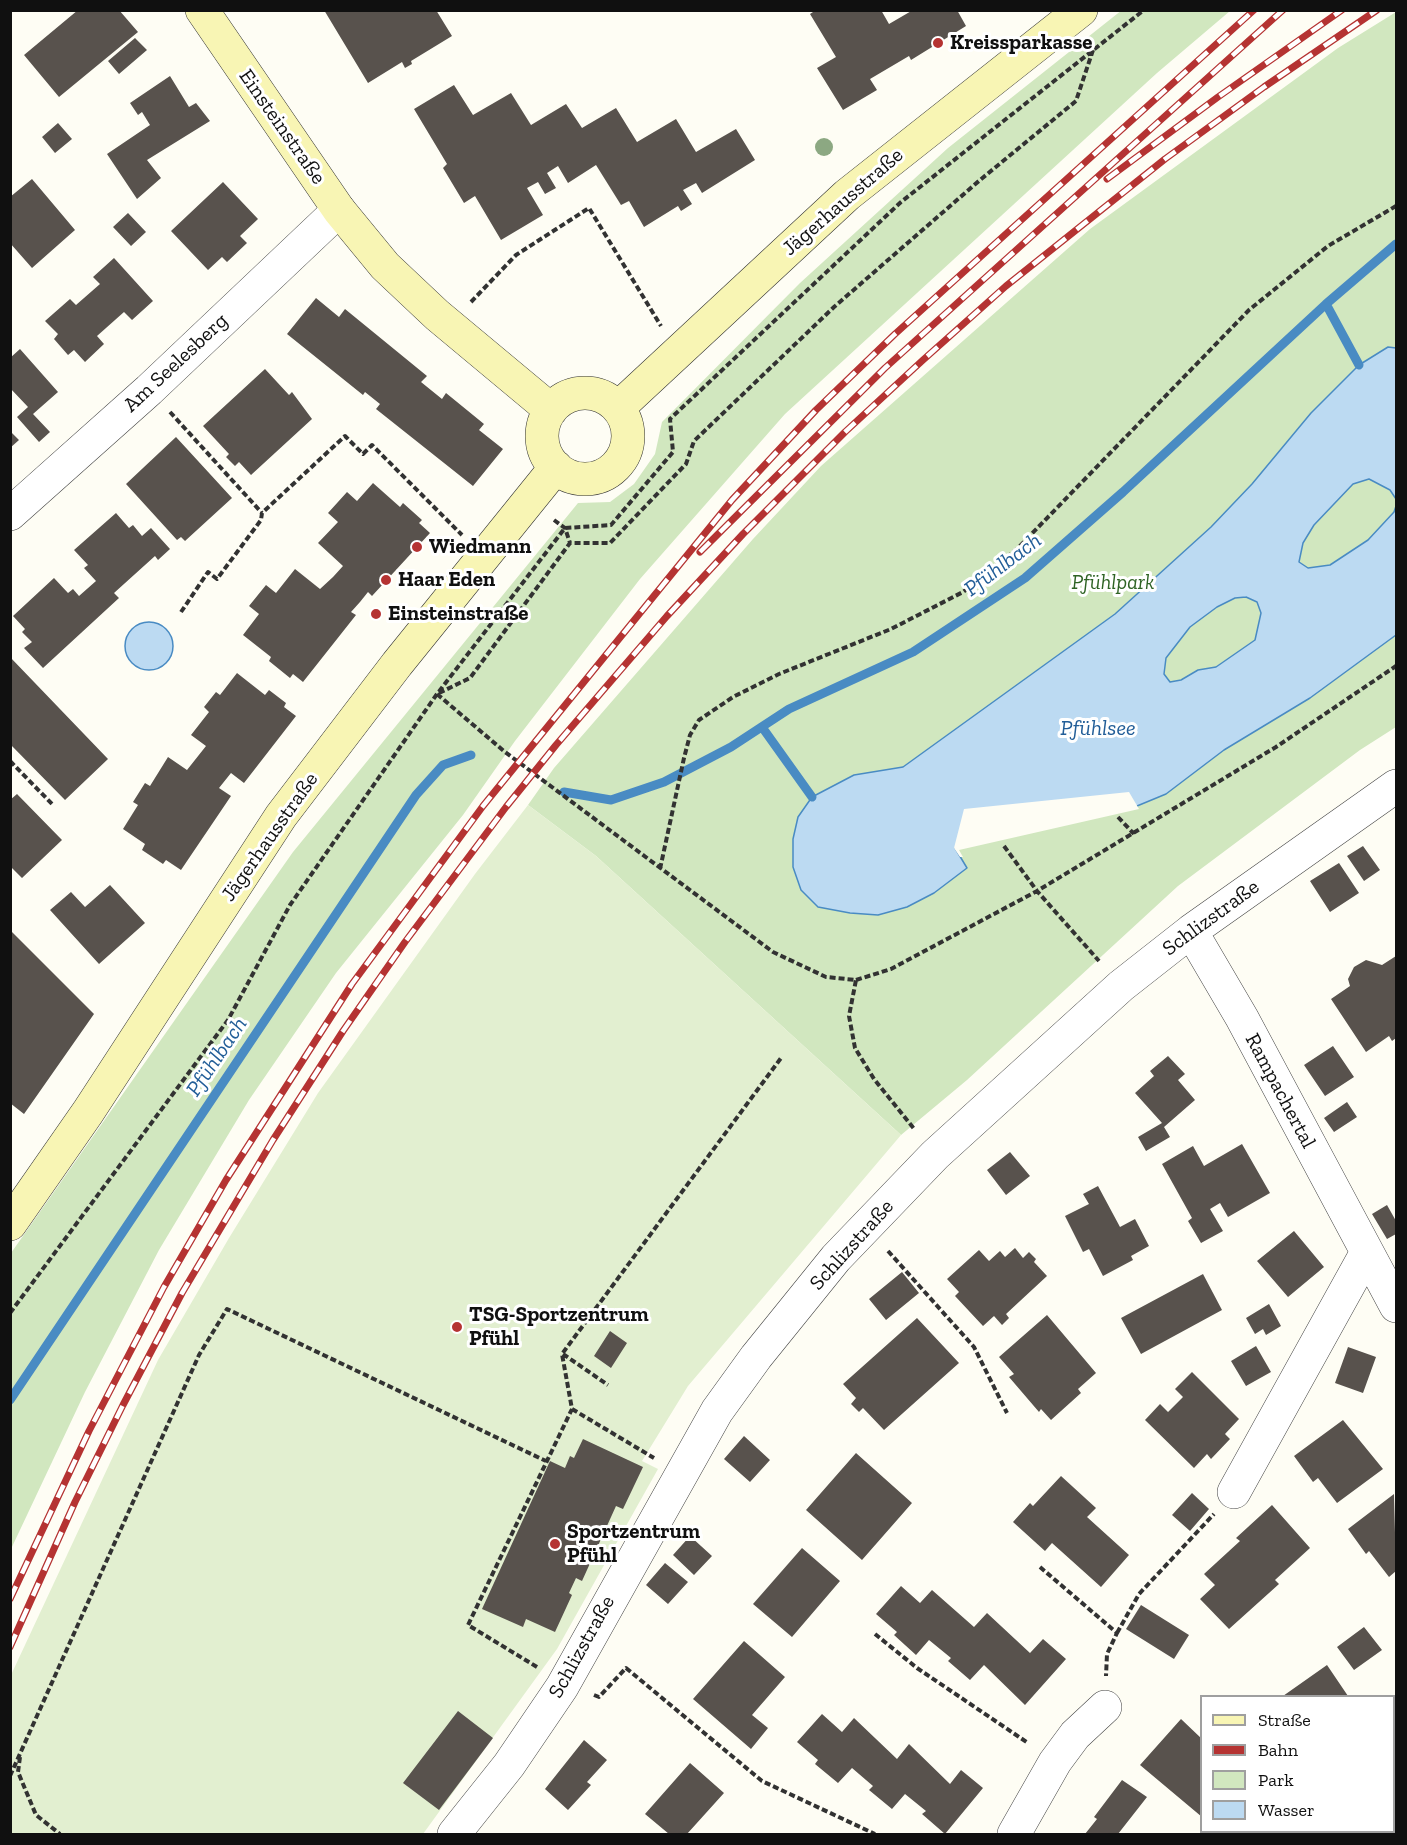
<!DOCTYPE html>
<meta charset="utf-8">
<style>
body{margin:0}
#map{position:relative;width:1407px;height:1845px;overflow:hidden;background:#fefdf4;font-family:"Zilla Slab",serif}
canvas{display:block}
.frame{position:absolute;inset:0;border:12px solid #101010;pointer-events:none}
.legend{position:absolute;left:1200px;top:1695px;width:195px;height:138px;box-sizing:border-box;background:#fff;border:2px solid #9f9f9f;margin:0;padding:8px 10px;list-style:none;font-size:18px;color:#101010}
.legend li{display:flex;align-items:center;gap:12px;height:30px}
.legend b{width:30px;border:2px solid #9f9f9f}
</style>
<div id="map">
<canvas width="1407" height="1845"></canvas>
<div class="frame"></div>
<ul class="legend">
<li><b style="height:8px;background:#f8f5b4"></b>Straße</li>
<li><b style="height:8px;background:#b53332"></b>Bahn</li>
<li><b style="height:16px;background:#d1e7bf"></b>Park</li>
<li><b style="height:16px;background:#bcdaf2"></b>Wasser</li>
</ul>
</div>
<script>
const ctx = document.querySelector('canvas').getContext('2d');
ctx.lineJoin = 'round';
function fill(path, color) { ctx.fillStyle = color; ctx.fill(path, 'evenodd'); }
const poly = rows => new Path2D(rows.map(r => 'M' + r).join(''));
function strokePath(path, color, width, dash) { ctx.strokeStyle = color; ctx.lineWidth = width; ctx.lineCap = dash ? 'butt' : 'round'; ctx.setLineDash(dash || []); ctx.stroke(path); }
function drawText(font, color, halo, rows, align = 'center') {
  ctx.font = font + ' "Zilla Slab",serif'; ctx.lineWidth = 6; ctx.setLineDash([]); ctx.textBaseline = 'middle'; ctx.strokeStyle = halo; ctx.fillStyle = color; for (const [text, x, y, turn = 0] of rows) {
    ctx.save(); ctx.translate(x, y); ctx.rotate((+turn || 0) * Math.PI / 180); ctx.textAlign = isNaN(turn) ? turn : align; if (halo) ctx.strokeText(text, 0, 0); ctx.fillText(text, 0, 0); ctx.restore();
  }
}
const green = poly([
 [1122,10,1230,11,1157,73,785,414,640,579,515,741,463,815,336,973,249,1100,159,1250,85,1392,11,1549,11,1253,293,852,578,503,610,502,634,484,655,454,662,422,800,283,948,148],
 [1396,12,1396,727,1360,750,1178,886,967,1080,901,1135,596,856,528,805,554,768,753,539,821,466,1090,229,1338,48]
]);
const pitch = poly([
 [528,805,596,856,901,1135,688,1386,642,1461,658,1469,557,1649,423,1834,11,1834,11,1675,158,1360,229,1238,318,1093,475,874]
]);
const water = poly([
 [1388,347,1396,348,1396,499,1390,490,1369,479,1353,484,1314,525,1303,543,1299,562,1308,568,1330,565,1368,540,1394,512,1396,506,1396,635,1310,698,1224,750,1166,794,1137,806,955,848,967,868,934,893,907,907,878,915,850,913,818,907,801,890,793,867,793,839,798,817,812,797,854,775,903,767,1115,614,1211,527,1252,484,1311,413,1359,365,1388,347],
 [1246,597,1257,602,1261,613,1255,640,1216,667,1198,670,1181,680,1170,682,1164,674,1166,658,1190,627,1217,607,1235,598,1246,597],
 '125 646a24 24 0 1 1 48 0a24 24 0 1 1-48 0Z'
]);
const pier = poly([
 [1129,792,1139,809,959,850,963,857,960,857,954,848,964,809]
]);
const stream = poly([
 [1326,304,1359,365],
 [762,727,812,797],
 [564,792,611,800,664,782,731,747,789,709,913,652,1025,578,1123,492,1326,304,1396,244],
 [10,1400,416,795,443,765,471,755]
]);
const building = poly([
 [78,10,119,10,138,32,59,97,24,55],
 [324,10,436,10,452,36,411,61,412,64,405,68,402,62,368,83],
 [816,10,881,10,889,24,913,10,957,10,966,26,911,60,909,56,870,79,877,90,843,110,817,68,836,57,810,14],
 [135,38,147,50,119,74,108,61],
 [170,76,189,107,196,103,210,121,147,160,161,178,137,199,107,154,150,125,142,112,138,115,130,103],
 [454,85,473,115,511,93,531,125,566,104,582,128,616,108,637,142,676,119,696,152,736,129,755,160,702,193,696,183,683,190,692,204,681,211,678,206,644,227,629,201,621,205,596,165,568,183,558,166,547,173,556,188,545,194,538,182,527,188,543,215,501,240,475,196,464,203,443,168,447,164,414,109],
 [58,123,72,139,55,153,42,137],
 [32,179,75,230,32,268,10,243,10,197],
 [223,182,258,219,240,236,247,243,227,262,222,257,208,270,171,231],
 [128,213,146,232,131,246,113,227],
 [114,258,153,301,132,320,124,312,97,336,104,344,85,362,74,350,68,355,54,339,58,334,45,321,70,299,76,305,100,284,93,277],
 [316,298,339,317,345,309,427,376,421,382,442,399,446,393,484,424,479,430,503,449,473,486,376,409,380,404,365,392,363,395,287,334],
 [20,349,58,392,33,414,50,432,39,442,17,417,28,407,10,388,10,358],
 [265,369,289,395,292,392,312,419,251,475,239,462,235,466,226,457,229,454,203,426],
 [10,431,19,440,10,448],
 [176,437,232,498,185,541,181,537,177,540,126,484],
 [373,483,400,507,403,503,422,520,419,523,430,533,372,596,368,592,360,602,351,612,356,615,303,682,293,674,290,678,269,661,271,657,243,635,259,614,249,606,266,585,276,593,295,569,320,589,333,577,343,566,318,543,338,522,328,513,347,492,357,501],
 [116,513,129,528,133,525,142,536,151,528,170,549,158,560,155,556,114,593,119,598,43,668,24,648,32,642,22,632,25,629,13,616,54,578,68,593,73,589,79,596,96,581,84,568,88,565,74,550],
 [10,657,108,759,65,800,10,744],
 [237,673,265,695,269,690,286,703,284,707,296,716,244,783,231,773,219,788,231,796,181,870,166,860,163,864,142,850,145,844,123,829,138,805,133,802,145,783,150,786,168,757,187,770,206,746,191,735,209,712,204,707,216,692,220,695],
 [17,794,62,840,22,878,10,866,10,800],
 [1363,846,1380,870,1364,881,1347,856],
 [1339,863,1359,893,1330,912,1310,881],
 [110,885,145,923,99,964,50,910,71,892,85,907],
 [10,930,94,1014,24,1114,10,1103],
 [1396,956,1396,1038,1392,1041,1389,1036,1366,1052,1331,999,1350,986,1348,979,1354,967,1366,960,1382,965],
 [1333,1046,1354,1077,1325,1096,1304,1065],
 [1168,1056,1185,1074,1178,1080,1195,1100,1164,1127,1170,1137,1146,1151,1138,1137,1162,1123,1135,1093,1154,1076,1150,1071],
 [1347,1102,1357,1117,1334,1132,1324,1118],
 [1242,1144,1270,1193,1228,1217,1220,1203,1210,1209,1223,1231,1201,1243,1188,1221,1192,1218,1162,1164,1193,1146,1204,1166],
 [1010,1152,1030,1176,1006,1195,987,1170],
 [1098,1186,1120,1227,1135,1219,1149,1246,1131,1256,1133,1260,1103,1276,1089,1249,1083,1252,1065,1216,1089,1204,1083,1194],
 [1387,1205,1396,1221,1396,1234,1387,1239,1372,1214],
 [1294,1231,1324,1267,1288,1297,1257,1261],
 [1015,1248,1023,1258,1029,1252,1036,1259,1034,1262,1047,1276,1006,1314,1009,1318,1002,1325,994,1316,983,1326,955,1296,959,1292,947,1279,979,1250,989,1261,1000,1251,1005,1257],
 [902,1272,919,1293,886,1320,869,1299],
 [1203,1274,1222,1310,1141,1354,1121,1318],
 [1269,1304,1281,1326,1266,1335,1263,1329,1255,1334,1246,1318],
 [1047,1315,1096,1373,1078,1389,1081,1393,1051,1420,1041,1409,1039,1412,1009,1377,1014,1374,999,1357],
 [917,1318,959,1363,884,1430,863,1408,859,1412,851,1404,856,1398,843,1384],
 [610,1331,627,1343,611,1368,594,1356],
 [1256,1346,1271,1372,1246,1386,1231,1361],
 [1348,1347,1376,1357,1363,1393,1335,1383],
 [1192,1372,1239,1419,1225,1434,1230,1439,1211,1459,1207,1454,1194,1468,1145,1420,1160,1404,1168,1412,1183,1397,1175,1389],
 [1343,1420,1383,1469,1337,1503,1318,1478,1313,1482,1294,1456],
 [744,1436,770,1460,750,1482,724,1459],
 [583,1439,643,1467,623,1509,616,1506,582,1581,576,1578,569,1593,572,1595,555,1632,526,1619,523,1627,482,1609,550,1461,565,1468,570,1456,574,1458],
 [856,1453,912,1503,862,1560,806,1510],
 [1061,1476,1096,1508,1087,1517,1129,1555,1101,1587,1052,1543,1045,1551,1013,1522,1030,1503,1033,1506],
 [1192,1493,1209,1509,1190,1531,1172,1515],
 [1394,1494,1396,1571,1389,1577,1369,1551,1366,1554,1348,1529],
 [1272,1505,1310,1548,1275,1580,1279,1584,1229,1629,1200,1599,1215,1585,1204,1574,1240,1541,1236,1538],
 [690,1536,712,1556,694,1575,673,1555],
 [802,1548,840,1581,792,1637,753,1604],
 [665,1563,688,1582,668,1604,646,1585],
 [901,1586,920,1603,932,1590,974,1627,987,1613,1030,1653,1043,1639,1066,1659,1025,1705,984,1665,970,1680,948,1661,951,1658,929,1640,916,1655,894,1635,897,1632,876,1614],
 [1141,1605,1189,1635,1174,1659,1126,1629],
 [1364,1627,1382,1650,1354,1670,1337,1647],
 [744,1641,785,1677,752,1715,768,1728,751,1749,693,1699],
 [1327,1665,1348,1696,1283,1696],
 [458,1711,493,1738,439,1810,403,1783],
 [822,1714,842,1732,854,1718,897,1759,909,1744,950,1784,961,1770,983,1788,945,1834,922,1814,926,1811,905,1794,892,1809,869,1790,873,1786,852,1768,838,1783,815,1764,818,1760,797,1742],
 [1181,1719,1202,1739,1202,1817,1140,1765],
 [1396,1724,1396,1800,1394,1803,1394,1726],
 [584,1740,607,1760,587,1782,591,1785,568,1810,545,1789],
 [690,1763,724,1793,687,1834,669,1834,645,1814],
 [1122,1780,1147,1797,1118,1834,1085,1834,1097,1819,1094,1817]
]);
const path = poly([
 [471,302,516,255,589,208,661,326],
 [170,412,262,513],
 [554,520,565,528,570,543],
 [181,612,208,572,217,579,261,520,262,513,345,436,363,454,372,445,462,535],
 [439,693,470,678,570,543,610,543,686,464,694,441,834,307,980,180,1076,101,1093,50],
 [437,694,505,752,773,952,826,977,856,980,849,1016,855,1048,874,1079,915,1130],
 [10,761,54,806],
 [1118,817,1134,834],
 [1004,846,1037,891,1099,961],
 [660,869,684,758,690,735,699,720,733,697,779,674,891,629,963,592,1017,549,1249,310,1328,246,1396,206],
 [856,980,891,969,1037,891,1276,747,1396,666],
 [888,1251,974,1347,1007,1413],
 [10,1313,228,1020,290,905,437,694,565,528,611,525,673,452,670,419,901,202,1144,10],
 [563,1354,608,1385],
 [572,1409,654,1458],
 [1040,1567,1117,1633,1107,1654,1106,1676],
 [1117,1633,1139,1594,1214,1514],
 [875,1634,917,1668,1028,1743],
 [537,1667,468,1625,572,1409,562,1354,781,1058],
 [594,1695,599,1697,626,1668,762,1781,875,1834],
 [20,1757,18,1772,36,1815,60,1834],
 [10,1776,199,1355,227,1309,546,1461]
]);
const street = poly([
 [10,514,149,390,339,210],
 [1191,931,1242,1018,1396,1306],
 [1234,1492,1367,1252],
 [454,1834,509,1765,562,1687,717,1411,756,1357,836,1258,935,1155,1121,986,1191,931,1396,786],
 [1014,1834,1055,1762,1075,1735,1105,1707]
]);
const secondary = poly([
 [202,10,339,210,385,266,437,315,551,410],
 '542 436a43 43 0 1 1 86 0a43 43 0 1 1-86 0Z',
 [618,408,847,195,1081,10],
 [10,1224,88,1112,281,816,397,664,556,467]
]);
const rail = poly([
 [1107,179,1218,97,1342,10],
 [700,552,885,368,1283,10],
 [10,1599,89,1431,164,1287,226,1180,352,984,483,806,732,500,816,410,895,334,1254,10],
 [10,1647,75,1502,123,1405,182,1293,273,1140,343,1031,405,942,506,807,556,745,667,616,743,534,845,432,923,360,1006,286,1165,159,1264,87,1377,10]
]);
const trees = [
 [824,147]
];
const markers = [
 [938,43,6,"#b53332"],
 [417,547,6,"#b53332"],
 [386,580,6,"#b53332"],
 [376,614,6,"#b53332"],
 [457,1327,6,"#b53332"],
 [555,1544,6,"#b53332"]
];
const poiNames = [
 ["Kreissparkasse",950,43],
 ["Wiedmann",429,547],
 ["Haar Eden",398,580],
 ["Einsteinstraße",388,614],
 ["TSG-Sportzentrum",469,1315],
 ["Pfühl",469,1339],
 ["Sportzentrum",567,1532],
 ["Pfühl",567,1556]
];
const streetNames = [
 ["Einsteinstraße",282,127,55],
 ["Jägerhausstraße",843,202,-41],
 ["Am Seelesberg",176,363,-43],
 ["Jägerhausstraße",270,837,-55],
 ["Schlizstraße",1211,918,-36],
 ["Rampachertal",1280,1091,62],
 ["Schlizstraße",852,1245,-48],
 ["Schlizstraße",582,1647,-61]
];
const parkNames = [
 ["Pfühlpark",1113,583]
];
const waterNames = [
 ["Pfühlbach",1003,565,-37],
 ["Pfühlsee",1098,729],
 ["Pfühlbach",217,1057,-56]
];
fill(green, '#d1e7bf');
fill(pitch, '#e2efd0');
fill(water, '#bcdaf2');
strokePath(water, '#498bc3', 1.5);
fill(pier, '#fefdf4');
strokePath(stream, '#498bc3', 9);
fill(building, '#58524d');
strokePath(street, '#434343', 34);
strokePath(secondary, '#323232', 34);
strokePath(path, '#323232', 4, [6, 3]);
strokePath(street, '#fff', 33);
strokePath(secondary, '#f8f5b4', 33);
strokePath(rail, '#b53332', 7);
strokePath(rail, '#fff', 4.5, [14]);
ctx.fillStyle = '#8ca882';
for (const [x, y] of trees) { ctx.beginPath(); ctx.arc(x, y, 9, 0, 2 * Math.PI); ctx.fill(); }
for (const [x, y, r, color] of markers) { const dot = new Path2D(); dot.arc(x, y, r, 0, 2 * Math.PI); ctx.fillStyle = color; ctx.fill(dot); strokePath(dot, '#fff', 2); }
drawText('bold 21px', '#101010', '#fff', poiNames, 'left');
drawText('21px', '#101010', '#fff', streetNames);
drawText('italic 21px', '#2e6324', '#fff', parkNames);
drawText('italic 22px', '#225e98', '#fff', waterNames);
</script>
